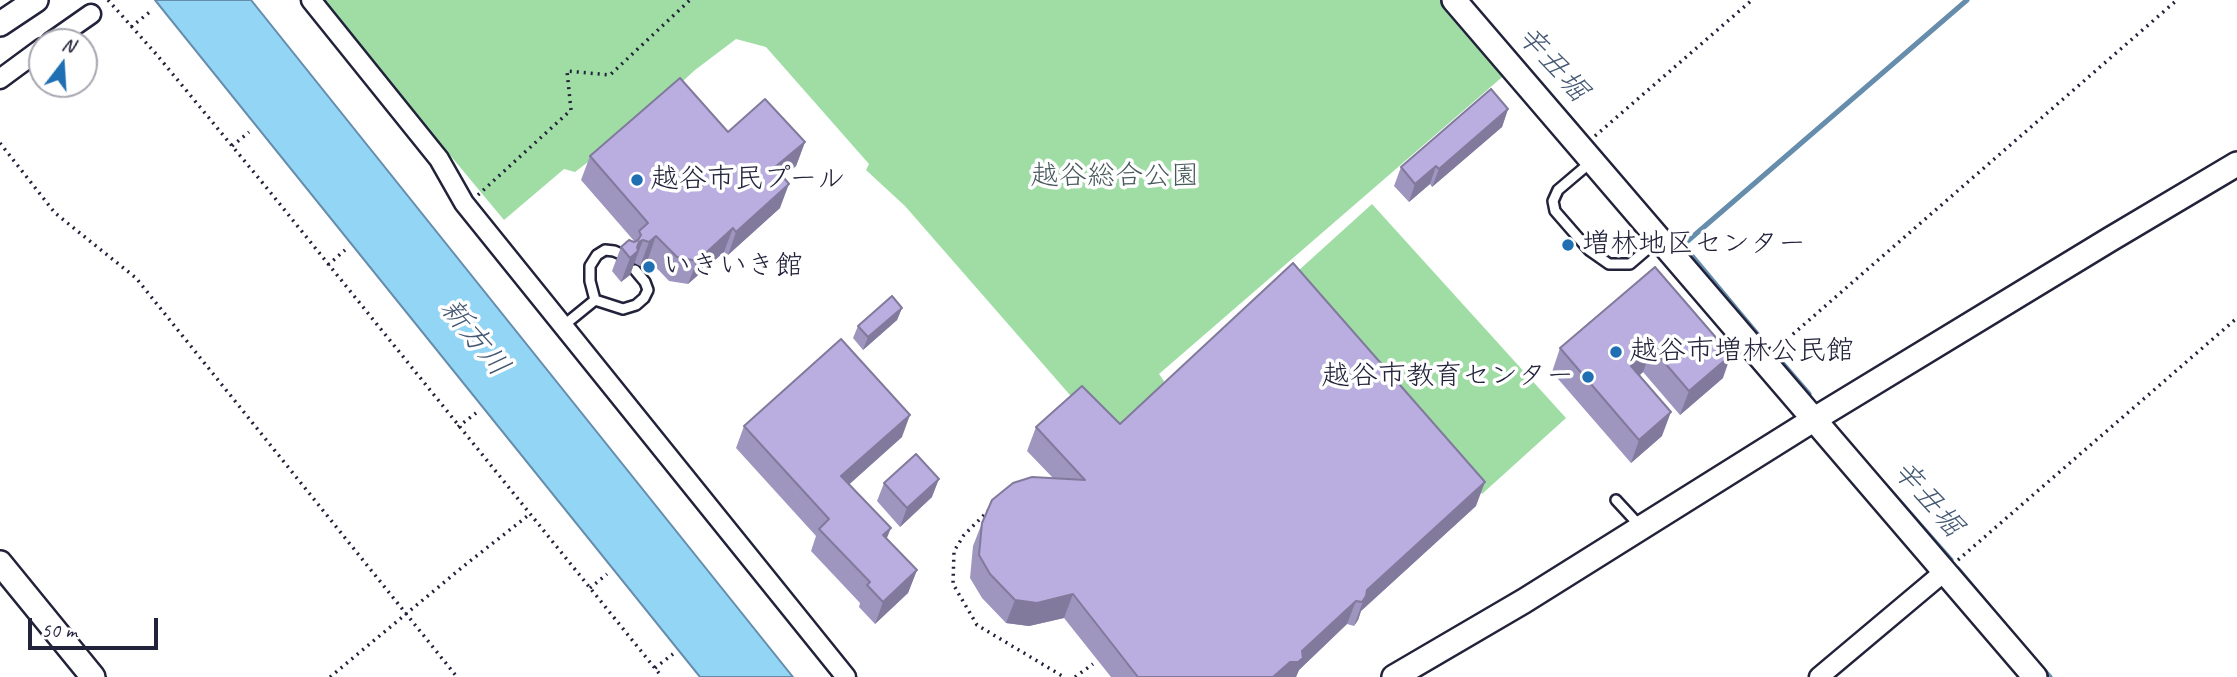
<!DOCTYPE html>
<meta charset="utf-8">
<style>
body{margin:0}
#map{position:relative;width:2237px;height:677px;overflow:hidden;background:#fff;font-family:Caveat,sans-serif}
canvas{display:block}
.north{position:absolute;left:28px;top:28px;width:70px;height:70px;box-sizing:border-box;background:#fff;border:2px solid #a7a7b1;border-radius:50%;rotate:17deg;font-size:19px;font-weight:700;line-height:28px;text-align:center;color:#22223b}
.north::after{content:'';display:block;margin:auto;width:24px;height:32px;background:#1f6fb2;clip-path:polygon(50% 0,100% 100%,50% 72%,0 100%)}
.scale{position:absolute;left:28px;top:618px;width:130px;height:32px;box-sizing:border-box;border:4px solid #22223b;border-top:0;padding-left:9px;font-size:21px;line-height:24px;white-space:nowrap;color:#22223b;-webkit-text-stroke:5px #fff;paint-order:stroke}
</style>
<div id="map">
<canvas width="2237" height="677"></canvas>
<div class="north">N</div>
<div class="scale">50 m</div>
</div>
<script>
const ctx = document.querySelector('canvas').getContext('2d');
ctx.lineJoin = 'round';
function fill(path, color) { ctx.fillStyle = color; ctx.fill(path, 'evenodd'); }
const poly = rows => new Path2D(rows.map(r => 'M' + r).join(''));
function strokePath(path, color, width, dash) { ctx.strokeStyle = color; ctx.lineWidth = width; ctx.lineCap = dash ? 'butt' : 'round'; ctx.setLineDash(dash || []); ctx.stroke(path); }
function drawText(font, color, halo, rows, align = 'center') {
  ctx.font = font + ' Caveat,"Klee One",sans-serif'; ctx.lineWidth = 7; ctx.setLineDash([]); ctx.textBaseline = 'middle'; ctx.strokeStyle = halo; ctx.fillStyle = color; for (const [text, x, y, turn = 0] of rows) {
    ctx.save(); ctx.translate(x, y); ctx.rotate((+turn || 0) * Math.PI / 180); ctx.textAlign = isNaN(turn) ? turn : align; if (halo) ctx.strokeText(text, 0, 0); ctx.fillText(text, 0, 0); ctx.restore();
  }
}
const green = poly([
 [321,0,1444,0,1508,72,1159,374,1164,381,1156,396,1113,434,1097,426,905,206,866,170,869,164,766,47,736,39,695,70,626,133,575,172,564,169,504,220],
 [1372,204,1566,418,1482,494,1288,280]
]);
const water = poly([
 [155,0,251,0,793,677,700,677,155,0]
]);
const stream = poly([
 [1563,110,1577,126],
 [1769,348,1683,245,1967,0],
 [1777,357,1809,394],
 [1885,485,1951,560],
 [1958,569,2028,652],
 [2039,665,2050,677]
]);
const path = poly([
 [108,0,157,55,266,187,662,677],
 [131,27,151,11],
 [1595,136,1752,0],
 [0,143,55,213,136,278,457,677],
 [232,146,249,132],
 [478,195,571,110,567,71,610,75,690,0],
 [328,265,345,250],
 [1777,348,2177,0],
 [458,427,476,413],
 [989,510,964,535,954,551,953,584,977,625,1064,677],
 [1958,560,2237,318],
 [590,588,607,574],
 [655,668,673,654],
 [330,677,465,565,530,514],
 [1075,677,1093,664]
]);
const service = poly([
 [1591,162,1558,190,1553,201,1555,211,1589,250,1609,264,1630,264,1658,240],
 [595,300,623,309,636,305,644,298,648,290,645,282,635,270],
 [595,300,590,281,590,266,597,255,605,250,614,251,621,254,625,259],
 [563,326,595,300],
 [1616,500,1640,526]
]);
const minor = poly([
 [311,0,439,159,464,203,846,677],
 [51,42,91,14],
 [0,79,42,48],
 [1819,677,1944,572]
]);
const tertiary = poly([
 [1454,0,2035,677],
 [0,24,36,0],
 [0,563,93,677],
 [1394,677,1524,601,1813,420,2109,240,2237,164]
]);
const wall = poly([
 [1508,109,1502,127,1432,187,1430,184,1409,202,1394,186,1401,167],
 [728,132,805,142,796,166,783,177,780,208,728,255,724,252,688,284,669,281,648,259,640,266,634,263,630,275,621,282,612,271,621,247,635,242,581,180,590,156],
 [1655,267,1723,378,1680,415,1643,372,1639,376,1662,436,1631,463,1552,372,1560,348],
 [902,308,897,320,863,350,853,338,858,326],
 [1120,424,1476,506,1361,611,1358,620,1354,626,1347,624,1299,670,1296,677,1111,677,1064,618,1029,626,1006,623,982,598,970,578,973,546,982,523,1053,478,1027,451,1036,427],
 [744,426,902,437,849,484,887,539,917,570,908,593,875,624,859,607,860,603,811,551,816,536,736,448],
 [884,483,932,497,900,527,877,501]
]);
const shadedWall = poly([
 [1508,109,1502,127,1432,187,1439,169],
 [805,142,796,166,766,191,775,167],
 [1436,166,1430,184,1409,202,1415,184],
 [789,184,780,208,728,255,736,232],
 [733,228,724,252,688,284,697,261],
 [656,236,648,259,640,266,649,242],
 [643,240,630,275,621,282,630,258,639,242],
 [902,308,897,320,863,350,868,337],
 [1652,348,1643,372,1622,390,1631,366],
 [1731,355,1723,378,1680,415,1689,391],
 [1671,412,1662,436,1631,463,1639,440],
 [910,415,902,437,833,499,841,476],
 [939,479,932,497,900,527,907,508],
 [1485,482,1476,506,1361,611,1358,620,1354,626,1367,590],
 [891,528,882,550,883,535],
 [917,570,908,593,875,624,883,602],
 [1073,594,1064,618,1029,626,1006,623,1015,600],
 [1356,601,1347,624,1299,670,1296,677,1273,677]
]);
const building = poly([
 [680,78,728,132,765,99,805,142,775,167,789,184,736,232,733,228,697,261,677,257,656,236,649,242,643,240,639,242,637,247,638,251,630,258,621,247,629,240,634,242,638,240,641,235,639,231,648,223,590,156,680,78],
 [1491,89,1508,109,1439,169,1436,166,1415,184,1401,167,1491,89],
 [1293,263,1485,482,1367,590,1366,596,1362,602,1356,601,1302,651,1303,658,1298,662,1290,662,1273,677,1138,677,1073,594,1037,603,1015,600,990,574,979,555,982,523,992,500,1013,483,1032,477,1085,480,1036,427,1082,386,1120,424,1293,263],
 [1655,267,1731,355,1689,391,1652,348,1631,366,1671,412,1639,440,1560,348,1655,267],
 [892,296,902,308,868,337,858,326,892,296],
 [841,339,910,415,841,476,891,528,883,535,917,570,883,602,867,585,870,582,819,529,829,519,744,426,841,339],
 [916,454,939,479,907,508,884,483,916,454]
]);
const markers = [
 [637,180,7,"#1f6fb2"],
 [1568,245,7,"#1f6fb2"],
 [649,267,7,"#1f6fb2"],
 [1616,352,7,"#1f6fb2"],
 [1588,377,7,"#1f6fb2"]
];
const parkNames = [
 ["越谷総合公園",1115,177]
];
const poiNames = [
 ["越谷市民プール",651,180],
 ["増林地区センター",1582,245],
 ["いきいき館",663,267],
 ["越谷市増林公民館",1630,352],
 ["越谷市教育センター",1574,377,"right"]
];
const waterNames = [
 ["辛丑堀",1552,64,48],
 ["新方川",474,338,51],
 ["辛丑堀",1927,499,49]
];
fill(green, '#9fdda5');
fill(water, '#93d5f5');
strokePath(water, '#668dab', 2);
strokePath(stream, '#668dab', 5);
strokePath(service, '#22223b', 14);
strokePath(minor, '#22223b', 23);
strokePath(tertiary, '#22223b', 28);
strokePath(path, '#22223b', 3.5, [2, 5]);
strokePath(service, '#fff', 9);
strokePath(minor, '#fff', 18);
strokePath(tertiary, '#fff', 23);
fill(wall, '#9f96c0');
fill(shadedWall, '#827a9c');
fill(building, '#b9aedf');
strokePath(building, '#827a9c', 2);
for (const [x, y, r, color] of markers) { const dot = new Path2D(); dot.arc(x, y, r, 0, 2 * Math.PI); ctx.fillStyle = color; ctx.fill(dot); strokePath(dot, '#fff', 2.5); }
drawText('28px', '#485a5b', '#fff', parkNames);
drawText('28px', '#22223b', '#fff', poiNames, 'left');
drawText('italic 30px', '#445873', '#fff', waterNames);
</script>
